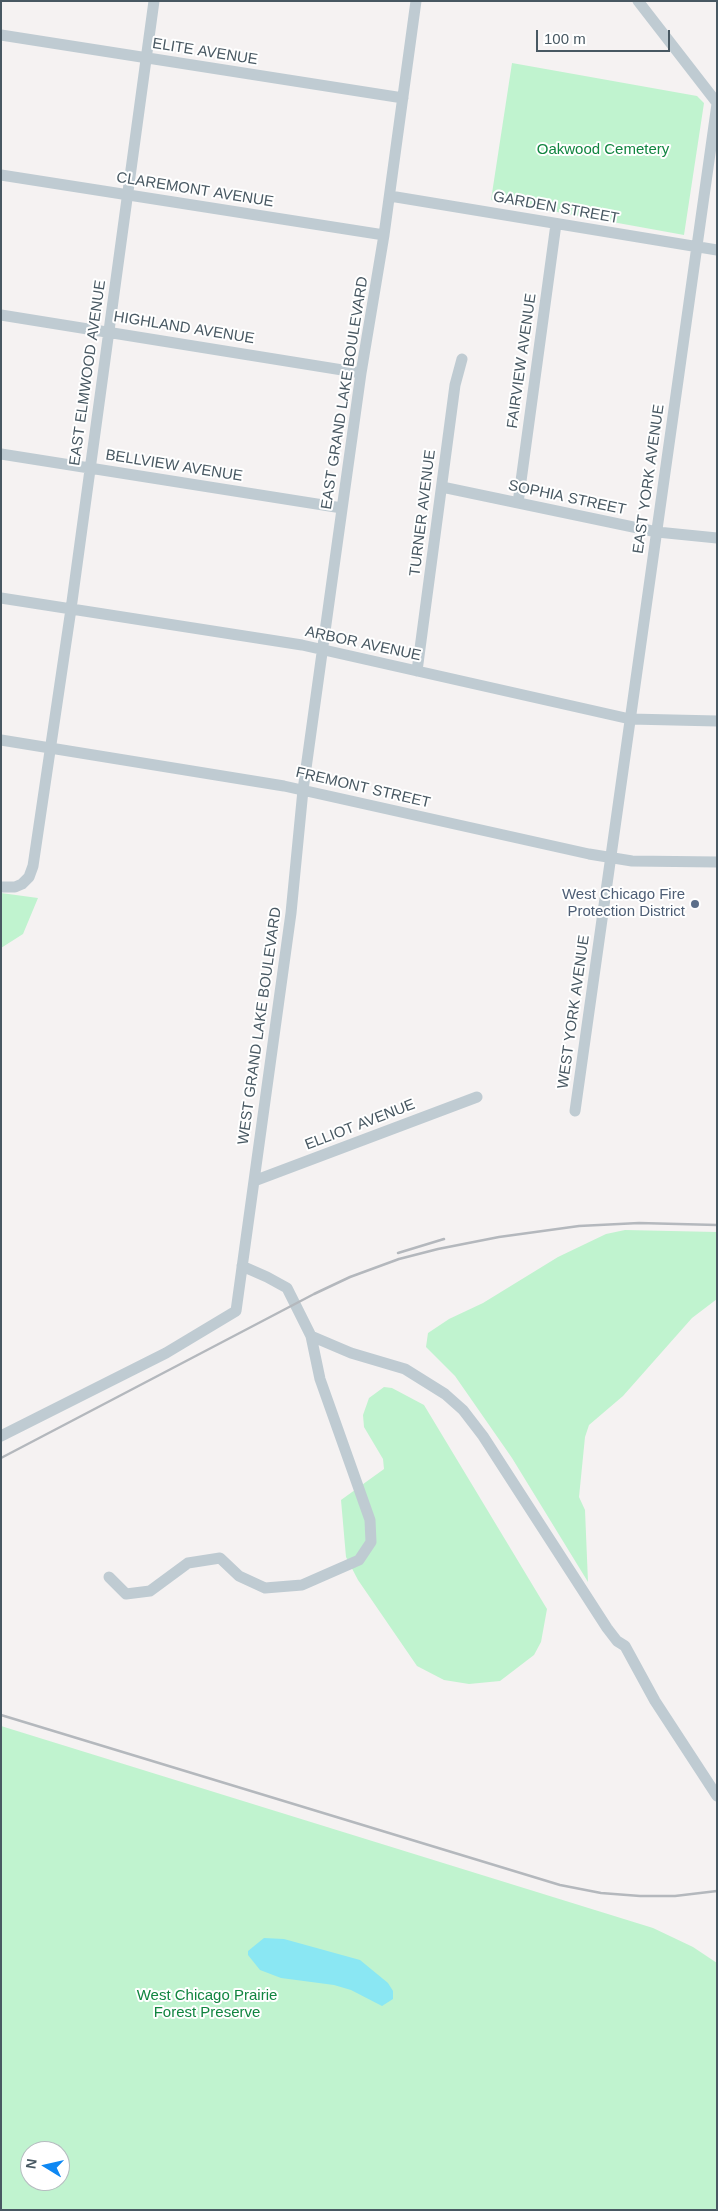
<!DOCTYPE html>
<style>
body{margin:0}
#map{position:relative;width:718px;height:2211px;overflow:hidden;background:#f5f2f2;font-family:Arial,sans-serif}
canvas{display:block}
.frame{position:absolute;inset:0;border:2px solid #485862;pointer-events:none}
.north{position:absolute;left:20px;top:2141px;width:50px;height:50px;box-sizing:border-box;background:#fff;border:1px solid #b6bcc0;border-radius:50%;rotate:279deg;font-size:14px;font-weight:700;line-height:20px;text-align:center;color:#485862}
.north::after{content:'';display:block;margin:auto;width:18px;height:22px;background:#0e88f3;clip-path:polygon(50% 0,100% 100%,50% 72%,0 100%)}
.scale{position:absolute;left:536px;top:30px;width:134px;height:22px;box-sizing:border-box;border:2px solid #485862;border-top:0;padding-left:6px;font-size:15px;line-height:18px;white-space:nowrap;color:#485862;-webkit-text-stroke:4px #fff;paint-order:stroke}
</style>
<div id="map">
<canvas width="718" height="2211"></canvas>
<div class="frame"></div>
<div class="north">N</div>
<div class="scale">100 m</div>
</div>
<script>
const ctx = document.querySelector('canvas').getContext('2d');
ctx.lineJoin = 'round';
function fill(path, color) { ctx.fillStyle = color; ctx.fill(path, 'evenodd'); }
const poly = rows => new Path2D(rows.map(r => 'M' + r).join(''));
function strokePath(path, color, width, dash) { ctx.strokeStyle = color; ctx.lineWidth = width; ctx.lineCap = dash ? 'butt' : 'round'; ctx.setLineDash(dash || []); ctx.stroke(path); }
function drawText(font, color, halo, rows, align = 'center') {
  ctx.font = font + ' Arial,sans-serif'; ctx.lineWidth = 4; ctx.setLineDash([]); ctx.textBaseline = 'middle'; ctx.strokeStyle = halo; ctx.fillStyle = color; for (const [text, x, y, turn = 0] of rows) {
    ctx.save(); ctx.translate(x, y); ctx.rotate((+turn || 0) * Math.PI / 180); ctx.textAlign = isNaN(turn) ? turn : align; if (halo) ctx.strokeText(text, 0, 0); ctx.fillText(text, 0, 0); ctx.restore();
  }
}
const green = poly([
 [512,63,697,96,704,103,684,235,491,200],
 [1,893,38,898,23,934,1,948],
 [625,1230,717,1232,717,1299,692,1318,623,1396,589,1425,585,1437,579,1497,585,1510,588,1582,512,1458,455,1376,426,1347,428,1333,449,1319,483,1303,558,1257,606,1234],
 [384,1387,392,1388,424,1405,547,1609,541,1642,534,1655,500,1681,469,1684,444,1680,417,1666,358,1580,346,1557,341,1500,384,1469,383,1459,364,1427,363,1415,369,1398],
 [1,1726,653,1928,693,1947,717,1963,717,2210,1,2210],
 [30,2151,60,2151,60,2181,30,2181]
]);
const water = poly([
 [264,1938,284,1939,360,1960,388,1983,393,1991,393,1999,382,2006,351,1990,334,1985,281,1978,260,1970,248,1955,248,1951]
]);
const street = poly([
 [638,1,717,103],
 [1,35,403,98],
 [1,175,384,235],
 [390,196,717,250],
 [1,315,361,373],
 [1,454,342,508],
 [442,487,657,532,717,538],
 [518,503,556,224],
 [1,598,302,645,630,719,717,721],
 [417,671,455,385,462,359],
 [1,740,284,786,589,854,632,861,717,862],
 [1,887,15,887,22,884,29,877,33,866,71,609,154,1],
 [575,1111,717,104],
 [254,1181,477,1097],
 [311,1336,351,1353,405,1369,445,1394,463,1410,483,1436,607,1628,617,1641,625,1646,655,1701,717,1796],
 [1,1436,166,1353,236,1311,291,913,303,790,332,581,361,373,384,235,416,1],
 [109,1577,126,1594,150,1591,188,1563,220,1558,239,1576,265,1588,302,1585,359,1560,371,1542,370,1520,320,1379,311,1336,287,1288,267,1277,242,1266]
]);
const rail = poly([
 [398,1253,444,1239],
 [1,1458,314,1294,350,1277,399,1259,438,1249,499,1237,579,1226,639,1223,717,1225],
 [1,1715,560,1885,601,1893,640,1896,675,1896,717,1891]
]);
const markers = [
 [695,904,5,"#5c6f8a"]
];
const streetNames = [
 ["ELITE AVENUE",205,52,9],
 ["CLAREMONT AVENUE",195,190,9],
 ["GARDEN STREET",556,208,10],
 ["HIGHLAND AVENUE",184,328,9],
 ["FAIRVIEW AVENUE",522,361,-82],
 ["EAST ELMWOOD AVENUE",88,373,-82],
 ["EAST GRAND LAKE BOULEVARD",345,393,-81],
 ["BELLVIEW AVENUE",174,466,9],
 ["EAST YORK AVENUE",649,479,-82],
 ["SOPHIA STREET",567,498,12],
 ["TURNER AVENUE",423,513,-83],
 ["ARBOR AVENUE",363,644,12],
 ["FREMONT STREET",363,788,13],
 ["WEST YORK AVENUE",574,1012,-82],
 ["WEST GRAND LAKE BOULEVARD",260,1026,-82],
 ["ELLIOT AVENUE",360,1125,-21]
];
const parkNames = [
 ["Oakwood Cemetery",603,150],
 ["West Chicago Prairie",207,1996],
 ["Forest Preserve",207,2013]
];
const serviceNames = [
 ["West Chicago Fire",685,895],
 ["Protection District",685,912]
];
fill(green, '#c0f3cf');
fill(water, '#8ae7f3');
strokePath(street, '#bfcbd2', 11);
strokePath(rail, '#b4b8bd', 2.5);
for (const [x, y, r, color] of markers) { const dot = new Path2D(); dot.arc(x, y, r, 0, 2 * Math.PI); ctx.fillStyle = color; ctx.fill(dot); strokePath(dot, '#fff', 2); }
drawText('15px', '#485862', '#fff', streetNames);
drawText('15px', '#118540', '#fff', parkNames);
drawText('15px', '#4e5e75', '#fff', serviceNames, 'right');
</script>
